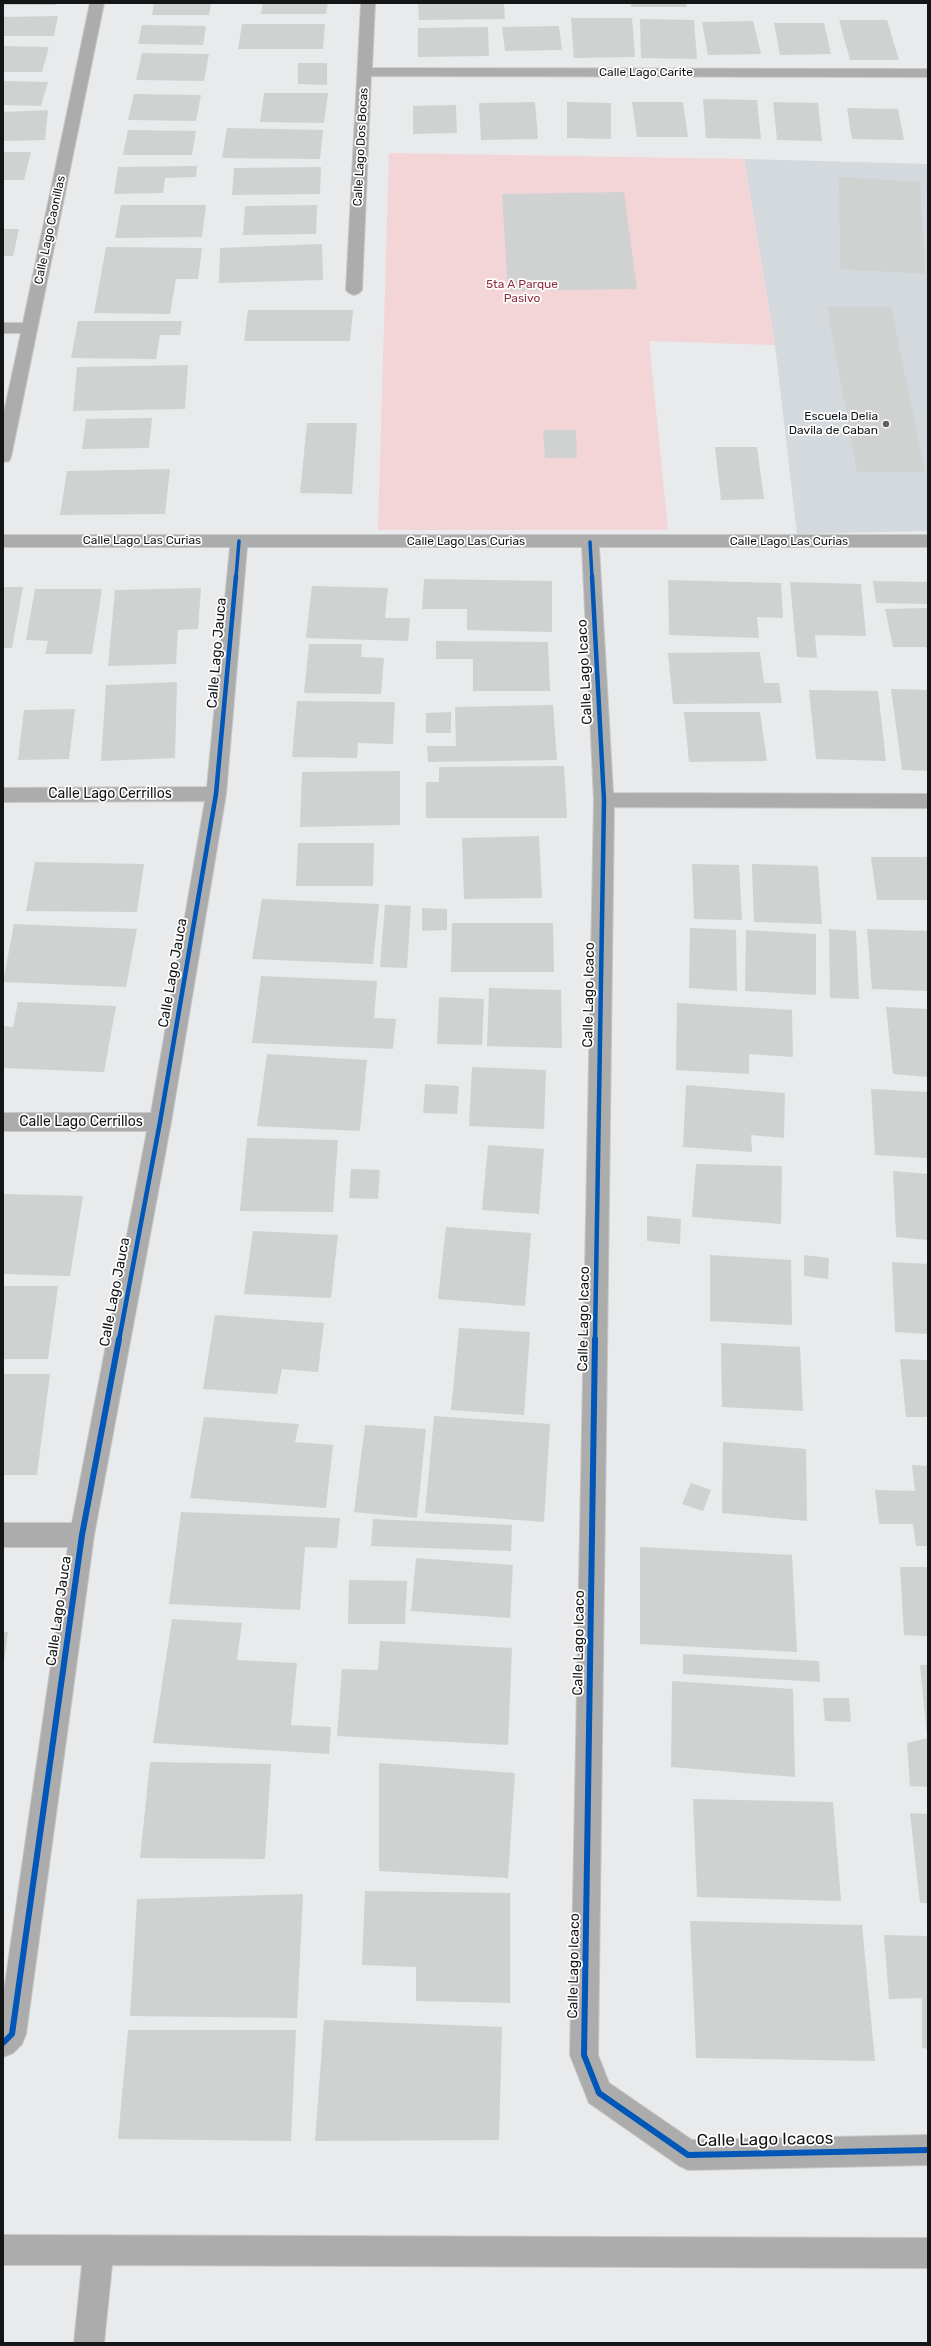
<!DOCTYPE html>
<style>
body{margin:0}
#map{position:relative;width:931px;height:2346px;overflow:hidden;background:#e8eaeb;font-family:Rubik,sans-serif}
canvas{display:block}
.frame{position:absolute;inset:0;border:4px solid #141516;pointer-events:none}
</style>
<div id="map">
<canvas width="931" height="2346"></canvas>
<div class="frame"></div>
</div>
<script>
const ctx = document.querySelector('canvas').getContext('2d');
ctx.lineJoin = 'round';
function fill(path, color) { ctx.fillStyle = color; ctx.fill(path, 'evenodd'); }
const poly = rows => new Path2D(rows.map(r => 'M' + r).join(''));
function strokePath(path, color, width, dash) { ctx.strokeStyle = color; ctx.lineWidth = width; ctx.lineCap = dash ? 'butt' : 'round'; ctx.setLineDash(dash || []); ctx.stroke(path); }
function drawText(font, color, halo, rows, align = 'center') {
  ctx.font = font + ' Rubik,sans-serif'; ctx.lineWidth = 3.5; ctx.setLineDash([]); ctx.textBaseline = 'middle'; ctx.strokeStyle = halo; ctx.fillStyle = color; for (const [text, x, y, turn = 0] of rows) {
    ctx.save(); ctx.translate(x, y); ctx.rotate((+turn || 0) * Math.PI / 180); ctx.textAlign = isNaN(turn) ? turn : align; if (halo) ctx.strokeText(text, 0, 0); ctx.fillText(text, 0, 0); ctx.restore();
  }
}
const built = poly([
 [744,159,928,164,928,531,797,534,775,345]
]);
const green = poly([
 [389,153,744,159,775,345,649,341,668,530,378,530]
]);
const building = poly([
 [3,3,57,3,56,5,3,5],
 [154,3,211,3,209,15,152,15],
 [263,3,328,3,326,14,261,14],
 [418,3,504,3,505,19,419,20],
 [631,3,686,3,687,7,631,7],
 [58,16,54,36,3,36,3,17],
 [571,18,632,18,635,57,574,58],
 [640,19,694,20,697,59,641,58],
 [839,20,887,20,899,60,850,60],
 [753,21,761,54,708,55,702,22],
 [774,23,824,23,831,54,780,55],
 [242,24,325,24,323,49,238,49],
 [142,25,206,26,203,45,138,44],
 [559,26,562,50,505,51,502,27],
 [488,27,489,56,418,57,418,28],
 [3,46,49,47,42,72,3,72],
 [142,53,209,54,204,81,136,80],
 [298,63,327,63,327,85,298,84],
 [3,81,48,82,41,106,3,105],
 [264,93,328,93,324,123,260,122],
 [134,94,201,95,196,121,128,120],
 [703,99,757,100,761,139,706,138],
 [535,102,538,139,481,140,479,103],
 [567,102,611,103,611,139,567,138],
 [632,102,683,102,688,137,637,137],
 [773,102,818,103,822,141,777,140],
 [456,105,457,133,413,134,413,106],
 [847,108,898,109,904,140,852,139],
 [48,110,45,140,3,141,3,112],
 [227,128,323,130,320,159,222,158],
 [128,130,196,131,192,155,123,155],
 [3,152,31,152,24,180,3,180],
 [197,166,196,177,165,178,163,193,114,194,118,167],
 [321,167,320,194,232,195,234,168],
 [839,177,920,182,925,274,840,269],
 [624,192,637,289,508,291,502,194],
 [121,205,206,205,202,237,115,238],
 [317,205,316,234,243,235,245,206],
 [3,229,19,229,13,256,3,256],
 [322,244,323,280,219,283,220,248],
 [106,247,202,248,198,279,176,279,170,314,94,313],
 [827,307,891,307,925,472,857,472],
 [248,310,353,310,350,341,244,341],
 [78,321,182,321,180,335,160,335,156,359,71,358],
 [188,365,185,409,73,411,77,367],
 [152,418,149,448,82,449,86,419],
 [307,423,357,423,352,494,300,493],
 [543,430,576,430,577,458,545,458],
 [715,447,757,447,764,499,721,500],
 [170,469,165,514,60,515,67,471],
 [424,579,552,581,552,632,467,630,467,609,422,609],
 [668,580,781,583,783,618,757,617,759,638,669,635],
 [873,581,928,582,928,604,876,603],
 [790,582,861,584,866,636,815,635,817,658,797,657],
 [312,586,388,588,385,618,410,618,408,641,306,638],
 [3,587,23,587,12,648,3,648],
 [201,588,198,629,178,630,176,664,108,666,115,590],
 [35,589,102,589,92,654,45,654,48,641,26,640],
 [928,608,928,652,926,647,893,647,885,609],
 [436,641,548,642,550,691,473,691,473,659,436,659],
 [309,644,362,644,361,657,384,658,381,694,304,693],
 [760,652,764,683,779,683,782,703,673,704,668,653],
 [177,682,175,758,101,761,106,685],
 [891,689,928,690,928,771,902,770],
 [809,690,878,691,886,761,816,759],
 [297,701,395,702,393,744,358,743,357,758,292,757],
 [553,705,557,760,428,762,427,746,456,746,455,707],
 [75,709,69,759,18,760,24,710],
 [451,712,451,733,426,733,426,713],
 [684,712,760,712,767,761,689,762],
 [564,766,567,818,426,818,426,782,439,782,439,767],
 [400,771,400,825,300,827,302,772],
 [539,836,542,898,464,899,462,838],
 [298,843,374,843,373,886,296,886],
 [871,857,928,857,928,900,877,900],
 [35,862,144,864,137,912,26,911],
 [692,864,739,865,742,920,694,919],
 [752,864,818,866,822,924,754,922],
 [262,899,379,904,373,964,252,959],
 [385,905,411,906,407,968,380,967],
 [422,908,447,909,447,930,422,931],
 [452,923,553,923,554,972,451,972],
 [14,924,137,929,126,987,3,982],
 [690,928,736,930,737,991,689,988],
 [829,929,856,931,859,999,830,998],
 [867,929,928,931,928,991,872,989],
 [746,930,816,934,816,995,745,991],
 [261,976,377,981,374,1018,396,1019,393,1049,252,1043],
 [489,988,561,990,562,1048,487,1046],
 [439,997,484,999,482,1045,437,1044],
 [18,1002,116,1006,104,1072,3,1068,3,1026,13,1027],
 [677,1003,792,1010,793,1057,749,1054,749,1074,676,1070],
 [886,1007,928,1009,928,1077,893,1074],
 [267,1054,367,1060,360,1131,257,1126],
 [472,1067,546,1070,544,1129,469,1126],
 [425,1084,459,1086,457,1114,423,1113],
 [686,1085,785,1093,784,1138,751,1135,752,1152,683,1147],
 [871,1089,928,1092,928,1158,875,1155],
 [247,1138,338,1140,333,1212,240,1211],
 [488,1145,544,1149,539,1214,482,1210],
 [696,1164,782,1166,781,1224,692,1217],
 [351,1169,380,1170,378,1199,349,1198],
 [893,1171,928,1174,928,1240,896,1237],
 [3,1194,83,1196,70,1276,3,1274],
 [647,1216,681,1219,680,1244,647,1241],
 [446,1227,531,1233,525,1306,438,1299],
 [253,1231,338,1235,331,1298,244,1294],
 [710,1255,791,1260,792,1325,710,1321],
 [804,1255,829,1258,828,1279,804,1276],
 [892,1262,928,1264,928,1334,895,1332],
 [3,1286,58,1286,48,1359,3,1359],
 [215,1315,324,1323,318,1372,282,1369,277,1394,203,1389],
 [459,1328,530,1332,524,1415,451,1410],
 [721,1343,800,1347,803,1411,722,1407],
 [900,1359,928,1360,928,1417,906,1417],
 [3,1374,50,1374,37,1475,3,1475],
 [434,1416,550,1424,544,1522,425,1513],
 [204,1417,299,1424,295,1442,333,1445,326,1508,190,1498],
 [365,1425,426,1429,417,1518,354,1512],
 [723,1442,806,1449,807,1521,722,1513],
 [912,1465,928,1466,928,1546,916,1546,913,1524,879,1524,875,1490,915,1491],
 [691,1483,711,1490,703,1511,682,1504],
 [181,1512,340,1518,337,1548,305,1547,300,1610,169,1604],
 [373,1519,512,1525,511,1551,371,1546],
 [640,1547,792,1555,797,1652,640,1644],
 [416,1558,513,1565,510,1618,411,1611],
 [900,1567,928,1567,928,1636,904,1635],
 [349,1580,407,1581,405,1624,348,1624],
 [172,1619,242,1623,237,1660,297,1663,291,1725,331,1727,329,1754,153,1743],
 [3,1632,8,1632,4,1662,3,1662],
 [380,1641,512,1648,508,1745,337,1736,342,1669,378,1670],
 [683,1654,819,1661,820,1682,683,1674],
 [920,1665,928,1665,928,1736,927,1737],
 [672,1681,793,1689,795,1777,671,1767],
 [823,1698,849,1698,851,1722,825,1721],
 [928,1738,928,1787,910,1786,907,1743],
 [150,1762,271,1764,265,1859,140,1858],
 [379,1763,515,1773,508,1878,379,1871],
 [693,1799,833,1802,841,1901,697,1897],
 [910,1813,928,1814,928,1903,920,1903],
 [365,1891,510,1893,510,2003,416,2001,416,1967,362,1965],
 [303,1894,297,2018,130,2016,137,1899],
 [690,1921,862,1925,875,2061,696,2058],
 [884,1935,928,1936,928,2049,922,2048,922,1998,889,1999],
 [324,2020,502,2027,499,2140,315,2141],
 [128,2030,296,2030,291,2141,118,2139]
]);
const minor = poly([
 [90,3,104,3,11,457,9,461,3,462,3,417,21,333,3,333,3,323,23,323,90,3],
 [361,3,375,3,372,68,928,69,928,77,371,76,362,290,359,293,354,295,349,293,346,290,361,3],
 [3,535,928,535,928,547,599,547,613,793,928,794,928,808,614,807,598,2055,609,2083,692,2140,928,2135,928,2165,688,2170,678,2165,589,2103,570,2055,594,800,582,547,247,547,226,794,171,1122,94,1535,26,2034,22,2044,13,2053,3,2057,3,1998,68,1547,3,1547,3,1523,72,1523,147,1131,3,1131,3,1113,151,1113,205,801,3,802,3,788,207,787,230,547,3,547,3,535],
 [3,2235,928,2238,928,2268,112,2265,104,2343,74,2343,82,2265,3,2265,3,2235]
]);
const cyclewayFar2 = poly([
 [590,542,592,577],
 [236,577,239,541]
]);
const cyclewayFar1 = poly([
 [592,576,604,800,595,1340],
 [119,1340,160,1122,216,794,236,576]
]);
const cycleway = poly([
 [595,1339,584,2055,599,2093,688,2155,928,2150],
 [3,2043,12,2034,82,1535,119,1339]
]);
const markers = [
 [886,424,4,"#5e6061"]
];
const farStreetnames = [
 ["Calle Lago Carite",646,73],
 ["Calle Lago Dos Bocas",361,147,-87],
 ["Calle Lago Caonillas",50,230,-78],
 ["Calle Lago Las Curias",142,541],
 ["Calle Lago Las Curias",466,542],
 ["Calle Lago Las Curias",789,542]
];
const farParknames = [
 ["5ta A Parque",522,285],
 ["Pasivo",522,299]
];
const farPoinames = [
 ["Escuela Delia",878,417],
 ["Davila de Caban",878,431]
];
const streetNames = [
 ["Calle Lago Jauca",217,653,-85],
 ["Calle Lago Icaco",585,672,-93],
 ["Calle Lago Cerrillos",110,794],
 ["Calle Lago Jauca",173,973,-80],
 ["Calle Lago Icaco",589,995,-89],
 ["Calle Lago Cerrillos",81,1122],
 ["Calle Lago Jauca",115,1292,-79],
 ["Calle Lago Icaco",584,1319,-89],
 ["Calle Lago Jauca",59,1611,-82],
 ["Calle Lago Icaco",579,1643,-89],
 ["Calle Lago Icaco",574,1966,-89]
];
const nearStreetnames = [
 ["Calle Lago Icacos",765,2140,-1]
];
fill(built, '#d4d9dd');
fill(green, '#f4d5d7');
fill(building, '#d0d2d2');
strokePath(minor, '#c7c8c8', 2);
fill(minor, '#acacac');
strokePath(cyclewayFar2, '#0057b8', 3.5);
strokePath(cyclewayFar1, '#0057b8', 4.5);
strokePath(cycleway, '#0057b8', 6);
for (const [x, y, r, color] of markers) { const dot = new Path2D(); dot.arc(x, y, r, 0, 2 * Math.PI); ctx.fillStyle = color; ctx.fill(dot); strokePath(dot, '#fff', 1.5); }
drawText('12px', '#141516', '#fff', farStreetnames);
drawText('12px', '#932c3f', '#fff', farParknames);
drawText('12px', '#141516', '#fff', farPoinames, 'right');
drawText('14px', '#141516', '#fff', streetNames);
drawText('17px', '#141516', '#fff', nearStreetnames);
</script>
